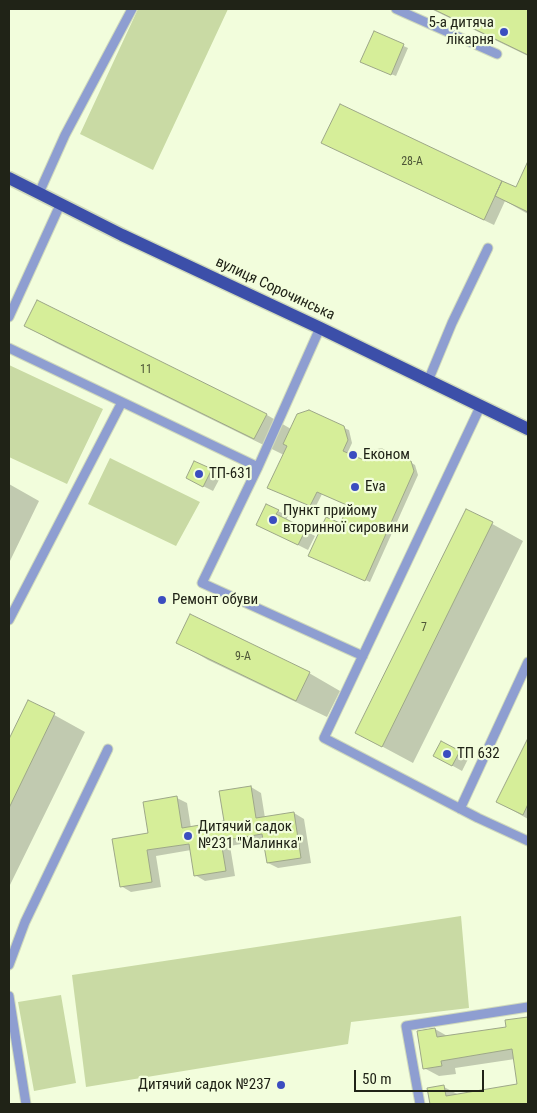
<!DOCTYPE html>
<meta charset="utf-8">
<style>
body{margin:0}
#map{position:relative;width:537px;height:1113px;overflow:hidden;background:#f2fddc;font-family:"Roboto Condensed",sans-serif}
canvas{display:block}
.frame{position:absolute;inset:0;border:10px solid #202317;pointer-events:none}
.scale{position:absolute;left:354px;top:1070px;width:130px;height:22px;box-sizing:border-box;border:2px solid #202317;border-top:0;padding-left:6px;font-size:15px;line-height:18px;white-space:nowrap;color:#202317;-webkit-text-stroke:4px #f2fddc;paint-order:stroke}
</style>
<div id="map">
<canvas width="537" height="1113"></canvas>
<div class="frame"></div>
<div class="scale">50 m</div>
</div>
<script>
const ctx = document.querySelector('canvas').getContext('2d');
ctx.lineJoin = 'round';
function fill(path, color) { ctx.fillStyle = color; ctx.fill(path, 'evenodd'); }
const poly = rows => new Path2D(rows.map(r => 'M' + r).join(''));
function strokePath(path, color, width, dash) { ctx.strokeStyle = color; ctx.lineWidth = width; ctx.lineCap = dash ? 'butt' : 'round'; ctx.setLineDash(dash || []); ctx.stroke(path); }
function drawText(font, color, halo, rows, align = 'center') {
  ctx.font = font + ' "Roboto Condensed",sans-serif'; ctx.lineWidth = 4.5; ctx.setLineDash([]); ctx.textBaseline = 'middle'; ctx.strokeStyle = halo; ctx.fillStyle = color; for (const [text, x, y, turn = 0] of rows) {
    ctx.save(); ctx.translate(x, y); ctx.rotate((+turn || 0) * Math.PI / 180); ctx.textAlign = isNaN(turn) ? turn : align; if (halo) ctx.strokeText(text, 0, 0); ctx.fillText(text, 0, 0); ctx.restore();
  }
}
const green = poly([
 [138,9,228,9,153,170,80,134],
 [9,365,103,409,67,484,9,457],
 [110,458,200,502,176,546,88,504],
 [461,916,469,1008,351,1022,348,1044,86,1087,72,975],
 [61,995,76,1083,34,1091,18,1002]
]);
const shadow = poly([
 [431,9,528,9,528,56],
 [374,33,408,48,396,76,366,64],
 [322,143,516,189,528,164,528,214,505,201,494,225],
 [37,302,267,415,291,429,344,428,349,430,352,443,347,454,367,463,410,462,415,465,418,475,370,582,314,558,341,525,350,506,322,494,315,508,273,490,284,455,56,343,26,326],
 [211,471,221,476,213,491,197,483],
 [9,484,39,501,9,563],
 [467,510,523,541,413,763,357,733],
 [278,511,288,516,286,520,315,536,308,550,258,525],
 [178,642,309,673,340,691,327,717,208,660],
 [29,701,85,732,9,887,9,742],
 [528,741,528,819,498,802],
 [459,752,469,757,462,771,444,761],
 [251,787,261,793,265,818,294,813,304,819,311,863,278,868,268,863,264,840,230,846,235,876,205,881,195,875,191,850,156,856,161,887,131,892,121,886,149,834,177,798,187,803,191,828,226,822],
 [528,1018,528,1104,431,1104,428,1089,444,1087,459,1095,519,1086,515,1059,455,1068,456,1074,439,1076,424,1068,435,1029,449,1037,507,1028,506,1021]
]);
const building = poly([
 [433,9,528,9,528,55,433,9],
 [374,31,404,44,391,75,360,62,374,31],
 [340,104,502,181,484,220,321,143,340,104],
 [528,161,528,212,495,196,502,181,516,187,528,161],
 [37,300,267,414,254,439,24,326,37,300],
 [309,410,344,426,348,440,343,451,366,461,372,450,382,449,411,461,414,471,365,581,308,556,326,517,340,523,349,506,317,492,310,506,267,488,287,446,283,444,297,414,309,410],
 [194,461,212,469,203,487,186,478,194,461],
 [266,504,279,510,276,514,306,529,298,545,256,525,266,504],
 [466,509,493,522,382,747,355,733,466,509],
 [190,614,310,672,296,701,176,643,190,614],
 [28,700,55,713,9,808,9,739,28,700],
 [528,738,528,804,523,815,496,802,528,738],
 [441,741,460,751,452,766,433,756,441,741],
 [251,786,256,818,294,812,301,858,267,863,262,834,221,841,226,871,194,876,189,844,147,850,152,882,120,887,112,839,148,833,143,802,177,796,182,828,224,821,219,791,251,786],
 [528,1017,528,1104,430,1104,427,1088,444,1085,446,1096,517,1084,512,1049,441,1061,442,1066,423,1069,417,1031,435,1028,437,1037,506,1027,505,1020,528,1017]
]);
const service = poly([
 [396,9,497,54],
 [39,193,65,135,132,9],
 [9,317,60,205],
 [320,328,258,467,202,583,363,656],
 [9,348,122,402],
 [428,381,452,323,488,248],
 [481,405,324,738,478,818,528,841],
 [9,620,122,402,258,467],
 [460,809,528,662],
 [9,965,25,922,108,749],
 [9,996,26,1104],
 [420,1104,406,1026,528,1007]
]);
const primary = poly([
 [9,178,122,235,320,328,528,429]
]);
const markers = [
 [504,32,5,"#3b4dc0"],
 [353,455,5,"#3b4dc0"],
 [199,474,5,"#3b4dc0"],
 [355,487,5,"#3b4dc0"],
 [273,520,5,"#3b4dc0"],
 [162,600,5,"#3b4dc0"],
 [447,754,5,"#3b4dc0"],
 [188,836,5,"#3b4dc0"],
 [281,1085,5,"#3b4dc0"]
];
const numberNames = [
 ["28-А",412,162],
 ["11",146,370],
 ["7",424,628],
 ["9-А",243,657]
];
const poiNames = [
 ["5-а дитяча",494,23,"right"],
 ["лікарня",494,40,"right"],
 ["Економ",363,455],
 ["ТП-631",209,474],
 ["Eva",365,487],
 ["Пункт прийому",283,511],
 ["вторинної сировини",283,528],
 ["Ремонт обуви",172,600],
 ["ТП 632",457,754],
 ["Дитячий садок",198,827],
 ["№231 \"Малинка\"",198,844],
 ["Дитячий садок №237",271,1085,"right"]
];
const streetNames = [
 ["вулиця Сорочинська",275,289,25]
];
fill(green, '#c9daa4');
fill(shadow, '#0003');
fill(building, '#d6ee99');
strokePath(building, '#9da788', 1);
strokePath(service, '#d0dabc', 11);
strokePath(primary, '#d0dabc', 15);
strokePath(service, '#8e9ed1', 9);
strokePath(primary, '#3c4fa9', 12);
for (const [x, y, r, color] of markers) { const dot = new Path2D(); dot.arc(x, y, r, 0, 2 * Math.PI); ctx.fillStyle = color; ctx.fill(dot); strokePath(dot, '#f2fddc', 2); }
drawText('12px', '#4e5638', null, numberNames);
drawText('15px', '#202317', '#f2fddc', poiNames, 'left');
drawText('15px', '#202317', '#f2fddc', streetNames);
</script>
